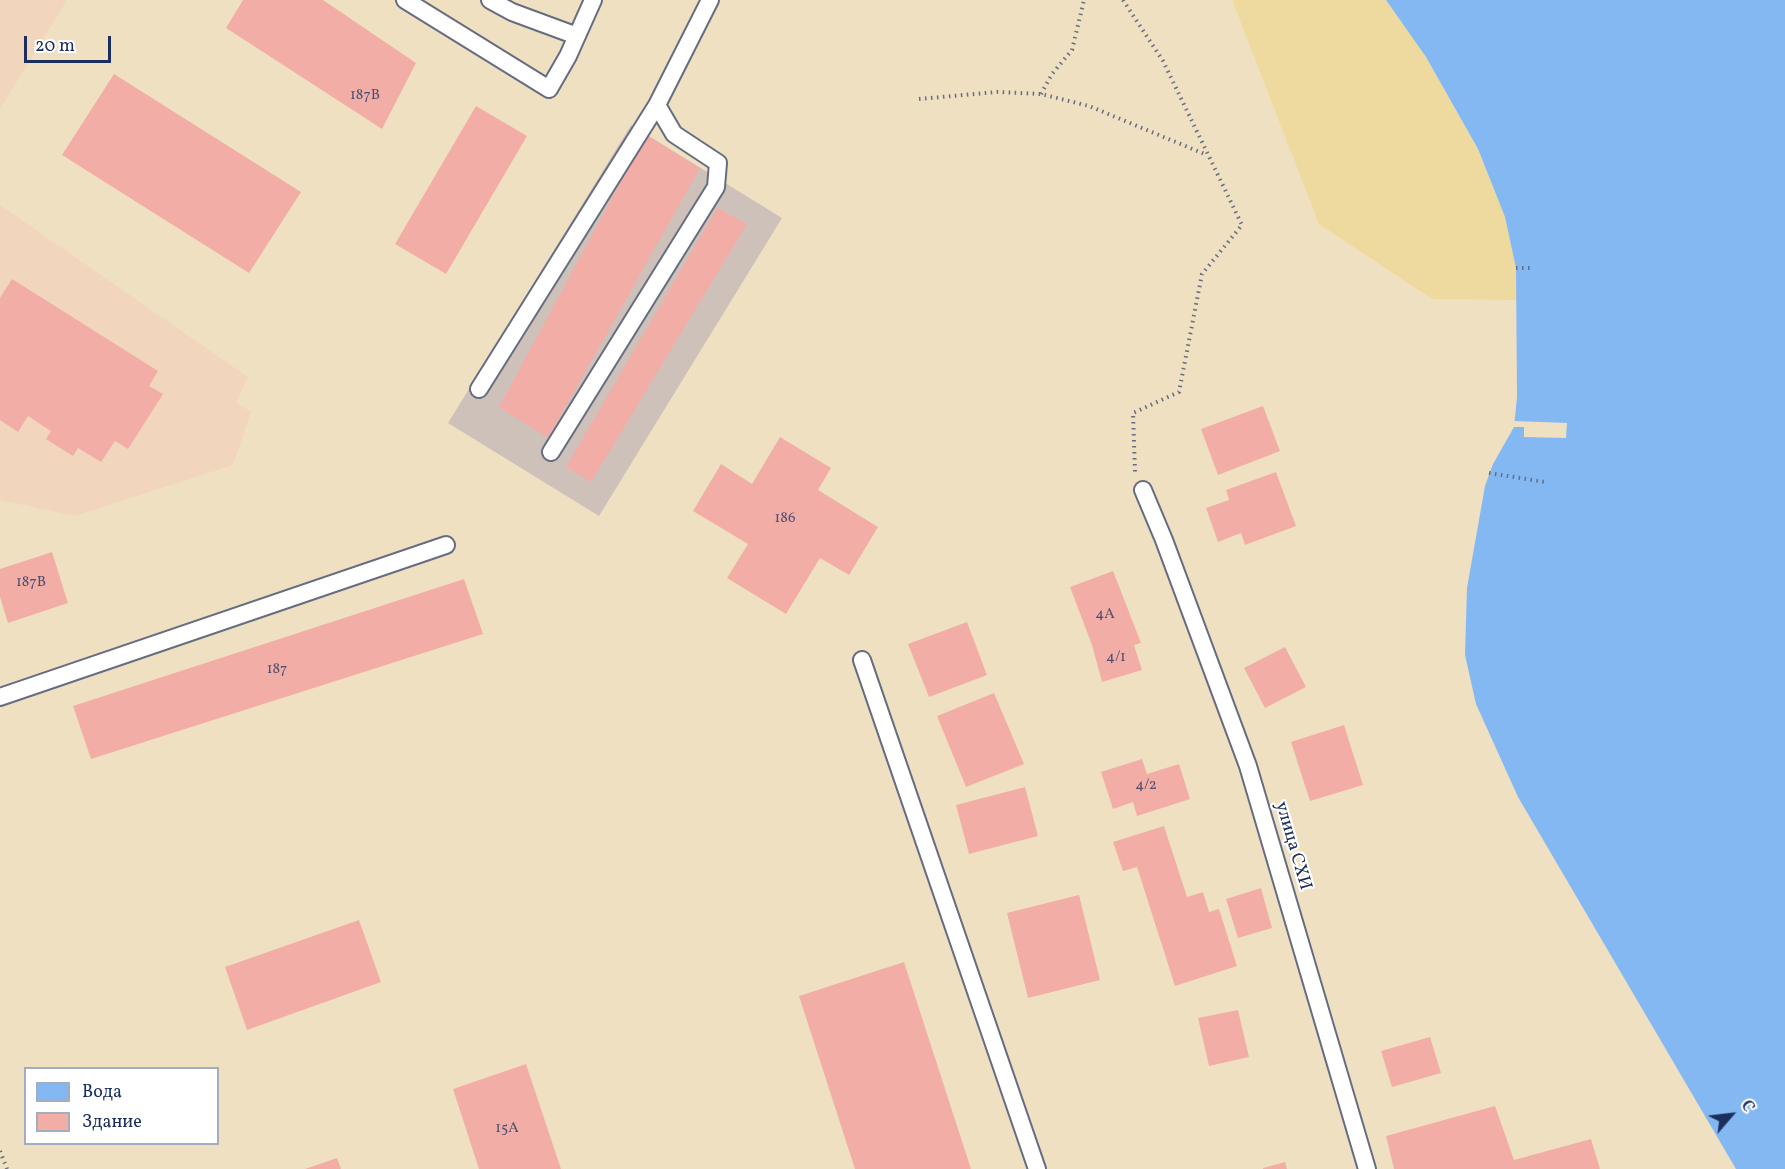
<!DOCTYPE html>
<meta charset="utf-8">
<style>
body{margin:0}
#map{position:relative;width:1785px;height:1169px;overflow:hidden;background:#f0e0c2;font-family:Vollkorn,serif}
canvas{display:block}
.legend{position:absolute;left:24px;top:1067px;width:195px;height:78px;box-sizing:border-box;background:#fff;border:2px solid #a4acbf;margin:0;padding:8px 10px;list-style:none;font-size:18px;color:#1b2f5e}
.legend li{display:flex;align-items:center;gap:12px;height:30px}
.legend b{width:30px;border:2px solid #a4acbf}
.north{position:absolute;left:1701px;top:1085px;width:60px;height:60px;-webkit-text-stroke:4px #fff;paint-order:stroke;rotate:62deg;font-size:16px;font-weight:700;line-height:24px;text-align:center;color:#1b2f5e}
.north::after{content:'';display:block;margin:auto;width:21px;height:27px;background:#1b2f5e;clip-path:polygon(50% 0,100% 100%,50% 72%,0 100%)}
.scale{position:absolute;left:24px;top:36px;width:87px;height:27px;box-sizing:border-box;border:3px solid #1b2f5e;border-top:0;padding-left:8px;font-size:18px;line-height:21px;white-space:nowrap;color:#1b2f5e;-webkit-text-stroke:4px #fff;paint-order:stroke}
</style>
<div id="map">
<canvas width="1785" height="1169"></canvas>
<ul class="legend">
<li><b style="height:16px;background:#84b8f2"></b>Вода</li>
<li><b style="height:16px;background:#f2aea6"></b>Здание</li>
</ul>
<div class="north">С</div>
<div class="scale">20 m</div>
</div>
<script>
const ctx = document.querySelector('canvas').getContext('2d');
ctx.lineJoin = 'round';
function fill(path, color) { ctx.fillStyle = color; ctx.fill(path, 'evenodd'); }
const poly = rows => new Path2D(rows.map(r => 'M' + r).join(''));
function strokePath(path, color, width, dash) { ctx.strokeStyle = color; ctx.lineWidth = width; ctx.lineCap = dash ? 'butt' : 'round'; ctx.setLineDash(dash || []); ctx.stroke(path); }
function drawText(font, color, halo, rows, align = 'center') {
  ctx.font = font + ' Vollkorn,serif'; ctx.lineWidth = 4.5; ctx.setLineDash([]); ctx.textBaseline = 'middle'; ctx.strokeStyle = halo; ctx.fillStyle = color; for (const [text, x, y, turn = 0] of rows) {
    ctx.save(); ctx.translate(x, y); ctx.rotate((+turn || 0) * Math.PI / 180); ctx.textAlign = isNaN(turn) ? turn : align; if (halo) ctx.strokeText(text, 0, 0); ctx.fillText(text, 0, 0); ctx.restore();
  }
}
const built = poly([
 [0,0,67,0,0,109],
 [0,205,248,377,236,402,251,412,233,465,75,516,0,500]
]);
const industrial = poly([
 [631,125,782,218,599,516,448,423]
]);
const sand = poly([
 [1232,0,1386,0,1426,57,1478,150,1505,217,1516,268,1517,300,1432,299,1319,224]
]);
const water = poly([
 [1386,0,1785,0,1785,1169,1736,1169,1518,797,1476,704,1465,655,1467,588,1485,486,1493,464,1514,427,1517,397,1516,268,1505,217,1478,149,1426,57]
]);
const pier = poly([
 [1514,421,1567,423,1566,438,1524,437,1524,427,1514,427]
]);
const building = poly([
 [243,0,323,0,416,63,382,129,226,28],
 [114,74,301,192,249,273,62,155],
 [476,106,527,136,446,274,395,244],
 [646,135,700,168,548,438,499,407],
 [717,208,747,224,591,482,566,467],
 [12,279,158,371,149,386,163,394,128,449,115,441,101,462,78,448,73,456,46,439,51,431,28,416,18,432,0,420,0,298],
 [1263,406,1280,451,1218,475,1201,429],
 [780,437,831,468,818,490,878,527,849,575,820,558,786,614,727,578,748,544,693,511,721,464,752,484],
 [1276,472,1296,526,1245,545,1241,533,1218,542,1206,508,1229,500,1226,490],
 [52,552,68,603,8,623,0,597,0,569],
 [1113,571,1141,643,1134,645,1142,670,1102,682,1092,645,1070,587],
 [464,579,483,634,91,759,73,706],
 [967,622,987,675,929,697,908,644],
 [1285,647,1306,687,1265,708,1244,668],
 [994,693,1024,764,966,787,937,716],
 [1344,725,1363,785,1310,801,1291,742],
 [1142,759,1147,774,1179,764,1190,799,1137,816,1133,802,1113,809,1101,772],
 [1025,787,1038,836,969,854,956,805],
 [1164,826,1187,897,1203,892,1209,912,1219,909,1237,966,1175,986,1137,867,1123,871,1113,842],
 [1261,888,1272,928,1238,938,1226,899],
 [1079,895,1100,980,1028,998,1007,913],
 [359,920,381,982,247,1030,225,967],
 [904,962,971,1169,855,1169,799,996],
 [1238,1010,1249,1057,1209,1066,1198,1018],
 [1430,1037,1441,1073,1392,1087,1381,1051],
 [526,1064,561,1169,479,1169,453,1089],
 [1495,1106,1514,1160,1591,1139,1600,1169,1394,1169,1386,1136],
 [337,1158,341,1169,305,1169],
 [1285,1162,1287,1169,1263,1169,1263,1168]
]);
const path = poly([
 [1123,0,1163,61,1242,225,1202,274,1179,392,1133,413,1135,472],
 [1041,94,1052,74,1072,50,1084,0],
 [919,99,997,92,1041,94,1089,106,1207,155],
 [1516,268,1531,268],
 [1489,473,1545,482],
 [0,1151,7,1169]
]);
const lane = poly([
 [405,0,549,89,568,56,593,0],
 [490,0,512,12,577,36],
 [479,389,657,105],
 [551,452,716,187,718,163,674,134,657,105,710,0],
 [1143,490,1164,540,1248,766,1367,1169],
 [862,660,1037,1169],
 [0,697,446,545]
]);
const numberNames = [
 ["187В",365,96],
 ["186",785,519],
 ["187В",31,583],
 ["4А",1105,615],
 ["4/1",1116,658],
 ["187",277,670],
 ["4/2",1146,786],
 ["15А",507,1129]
];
const streetNames = [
 ["улица СХИ",1292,846,74]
];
fill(built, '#f1d5bd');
fill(industrial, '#cec1ba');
fill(sand, '#eeda9e');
fill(water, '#84b8f2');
fill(pier, '#f0e0c2');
fill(building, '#f2aea6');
strokePath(lane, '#666d81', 20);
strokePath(path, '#666d81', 4, [1.5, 4.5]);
strokePath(lane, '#fff', 16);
drawText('15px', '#514f70', null, numberNames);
drawText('18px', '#1b2f5e', '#fff', streetNames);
</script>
